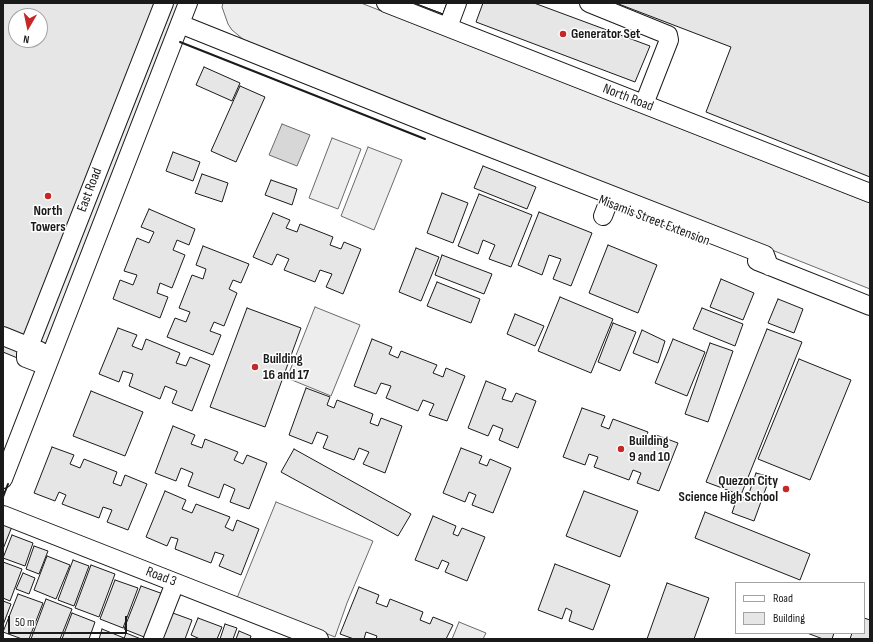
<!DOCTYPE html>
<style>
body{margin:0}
#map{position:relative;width:873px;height:642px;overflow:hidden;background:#fff;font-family:"Sofia Sans Condensed",sans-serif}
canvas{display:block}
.frame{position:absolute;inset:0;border:4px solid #1a1a1a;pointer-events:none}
.legend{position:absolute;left:735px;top:582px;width:130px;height:52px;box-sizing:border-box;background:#fff;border:1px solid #a3a3a3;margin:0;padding:5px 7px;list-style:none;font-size:12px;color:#1a1a1a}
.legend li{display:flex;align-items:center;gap:8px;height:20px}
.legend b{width:20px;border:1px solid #a3a3a3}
.north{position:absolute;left:8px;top:8px;width:40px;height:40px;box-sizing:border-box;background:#fff;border:1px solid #a3a3a3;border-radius:50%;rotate:189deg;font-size:11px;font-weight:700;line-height:16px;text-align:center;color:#1a1a1a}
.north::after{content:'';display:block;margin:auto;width:14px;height:18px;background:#c62828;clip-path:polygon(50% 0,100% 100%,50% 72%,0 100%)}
.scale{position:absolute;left:8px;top:616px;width:119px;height:18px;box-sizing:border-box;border:2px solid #1a1a1a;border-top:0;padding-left:5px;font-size:12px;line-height:14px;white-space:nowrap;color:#1a1a1a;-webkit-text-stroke:3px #fff;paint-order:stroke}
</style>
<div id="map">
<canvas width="873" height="642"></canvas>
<div class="frame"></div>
<ul class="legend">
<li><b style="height:5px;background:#fff"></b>Road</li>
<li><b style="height:11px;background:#e6e6e6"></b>Building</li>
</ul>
<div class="north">N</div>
<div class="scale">50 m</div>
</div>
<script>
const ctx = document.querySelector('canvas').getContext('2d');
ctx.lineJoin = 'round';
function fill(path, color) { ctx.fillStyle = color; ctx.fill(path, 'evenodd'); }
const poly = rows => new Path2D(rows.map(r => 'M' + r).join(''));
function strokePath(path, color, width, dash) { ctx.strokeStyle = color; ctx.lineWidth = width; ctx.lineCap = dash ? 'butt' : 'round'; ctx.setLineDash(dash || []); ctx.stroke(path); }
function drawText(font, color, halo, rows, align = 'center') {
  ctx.font = font + ' "Sofia Sans Condensed",sans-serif'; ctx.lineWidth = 3; ctx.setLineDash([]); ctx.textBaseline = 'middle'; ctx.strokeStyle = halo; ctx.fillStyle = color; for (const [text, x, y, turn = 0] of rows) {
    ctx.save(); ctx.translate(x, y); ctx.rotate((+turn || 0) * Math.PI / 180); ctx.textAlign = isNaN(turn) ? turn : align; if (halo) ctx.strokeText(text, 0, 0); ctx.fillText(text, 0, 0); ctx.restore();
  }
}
const built = poly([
 [170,3,185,3,50,350,36,345,170,3],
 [223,3,361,3,870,203,870,289,244,40,232,30,228,24,222,7,223,3],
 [332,138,361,149,338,209,309,198,332,138],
 [368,147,402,160,374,230,341,216,368,147],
 [315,307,360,325,331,396,287,378,315,307],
 [276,502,373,541,347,603,335,637,237,598,276,502],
 [459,622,486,633,483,639,452,639,459,622]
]);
const water = poly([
 [282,124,310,135,297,166,269,155,282,124]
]);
const building = poly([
 [3,3,168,3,27,362,3,352,3,3],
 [16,16,40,16,40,40,16,40,16,16],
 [414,3,447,3,443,14,414,3],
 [414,3,447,3,443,14,414,3],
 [483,3,534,3,650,46,635,82,476,22,483,3],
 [616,3,870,3,870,177,706,112,731,47,616,3],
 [204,67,240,83,232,101,196,85,204,67],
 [240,86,265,97,236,162,211,151,240,86],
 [173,152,200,162,193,181,166,171,173,152],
 [483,166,536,187,527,209,474,188,483,166],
 [202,174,228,183,222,202,195,193,202,174],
 [271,180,297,189,292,205,265,195,271,180],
 [442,193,468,203,453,243,427,233,442,193],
 [479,194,532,215,511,267,489,259,495,245,483,240,478,254,458,246,479,194],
 [149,209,195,229,189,245,177,240,173,250,185,255,172,288,160,283,157,293,168,297,160,318,113,299,120,280,133,285,137,275,124,271,137,238,149,243,154,232,141,227,149,209],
 [539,212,592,233,571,286,553,279,561,259,549,255,542,275,518,265,539,212],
 [273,213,290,220,286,228,297,232,300,224,333,237,330,245,341,249,344,242,361,249,343,294,326,287,332,274,320,270,315,282,284,270,289,259,277,254,272,265,253,257,273,213],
 [608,245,657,265,638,313,589,293,608,245],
 [203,246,249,264,241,283,233,280,229,289,237,293,224,326,214,322,210,331,221,335,213,355,167,337,175,318,186,322,190,312,179,308,192,275,203,279,206,269,196,265,203,246],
 [416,248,439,257,421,301,399,292,416,248],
 [442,255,492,274,484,294,435,275,442,255],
 [721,279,754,293,743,320,710,307,721,279],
 [437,282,480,299,471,323,427,306,437,282],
 [560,297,613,319,591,373,538,351,560,297],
 [778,299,803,309,794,333,768,323,778,299],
 [247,308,301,328,265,427,210,407,247,308],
 [702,308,743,324,735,346,693,329,702,308],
 [515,314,544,326,535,346,507,334,515,314],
 [613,323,636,332,620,371,598,362,613,323],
 [118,328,137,335,132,346,142,350,146,339,180,353,176,363,186,366,190,357,210,365,192,411,172,403,177,391,165,386,160,399,129,386,133,374,123,371,119,382,99,374,118,328],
 [767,329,802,342,741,495,706,482,767,329],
 [642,330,665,341,658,363,633,353,642,330],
 [372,339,392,347,389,354,398,358,401,351,437,365,433,373,443,377,446,368,465,376,447,421,429,415,434,404,423,400,418,411,386,398,391,386,381,383,376,394,354,386,372,339],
 [673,339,705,352,687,396,655,383,673,339],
 [710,343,733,351,708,422,685,414,710,343],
 [799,359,851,380,810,480,758,459,799,359],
 [486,381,506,389,502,399,512,402,516,393,536,401,518,448,499,440,503,429,493,425,488,436,468,428,486,381],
 [306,388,330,397,327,405,334,408,337,400,373,414,370,423,378,426,381,418,402,426,385,473,363,464,369,452,359,448,354,460,323,448,328,436,317,432,312,444,289,435,306,388],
 [91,391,143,412,125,456,73,436,91,391],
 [582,408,605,416,601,426,609,429,613,419,648,432,644,441,652,444,656,435,678,443,659,491,637,483,641,473,633,470,629,480,594,467,598,457,589,454,585,465,563,457,582,408],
 [173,426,195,435,191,444,202,448,205,439,238,452,234,460,243,464,247,455,267,463,249,509,230,502,235,489,224,484,219,498,188,486,193,473,181,468,176,481,155,473,173,426],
 [52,447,74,455,70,464,80,468,84,459,117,472,113,483,121,486,125,475,147,484,128,530,107,522,112,510,103,507,99,518,62,504,66,495,59,492,55,501,34,493,52,447],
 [461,448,482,456,479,463,487,466,490,459,511,468,493,513,472,505,476,495,469,492,465,502,443,493,461,448],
 [294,449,411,514,398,536,281,472,294,449],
 [756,473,770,477,754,521,732,513,738,495,747,499,756,473],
 [165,491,186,500,182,509,192,513,196,504,230,517,225,527,233,531,237,520,259,529,241,575,219,566,224,555,215,552,211,563,175,549,178,539,171,537,167,546,146,537,165,491],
 [584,491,638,511,620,557,566,536,584,491],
 [705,512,810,554,800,580,695,538,705,512],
 [433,516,456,526,453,534,458,536,462,528,485,537,467,581,445,572,449,563,442,560,438,569,415,560,433,516],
 [3,520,13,524,3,549,3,520],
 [12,535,33,543,25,566,3,558,12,535],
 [34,546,48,551,39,574,26,569,34,546],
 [47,556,70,565,56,599,34,590,47,556],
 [73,560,89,566,74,606,58,600,73,560],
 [3,562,22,569,10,601,3,598,3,562],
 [555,564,610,585,593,630,569,621,572,611,566,608,562,619,538,610,555,564],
 [91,565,115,574,99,617,75,608,91,565],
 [23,573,35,578,29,594,16,589,23,573],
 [115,580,138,588,123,628,100,619,115,580],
 [667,583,709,598,694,639,647,639,667,583],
 [141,586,166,595,149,639,124,629,141,586],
 [359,587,379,595,376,603,387,607,390,599,423,612,420,620,430,624,433,617,453,625,446,639,376,639,377,636,366,632,364,639,354,639,340,634,359,587],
 [18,594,43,603,29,639,22,639,3,632,18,594],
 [46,599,72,609,60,639,31,639,46,599],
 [3,601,11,604,3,625,3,601],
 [170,612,192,620,185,639,160,639,170,612],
 [72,613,95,622,89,639,62,639,72,613],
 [198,618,222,627,217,639,200,639,191,635,198,618],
 [864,618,870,620,870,639,850,639,852,633,864,633,864,618],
 [225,624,237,628,233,639,220,639,225,624],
 [102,629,124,638,124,639,99,639,102,629],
 [239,631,251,636,250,639,236,639,239,631],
 [126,633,141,639,124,639,126,633],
 [807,633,834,633,832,639,823,639,807,633]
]);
const minor = poly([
 [386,3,870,193],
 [589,3,668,35,669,40,644,104],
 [180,24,440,128,765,255,769,266],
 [448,27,457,3],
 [603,216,608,203],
 [757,261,870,306],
 [3,336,40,351],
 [47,366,26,358,26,354,164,3],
 [3,479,188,3],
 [3,515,319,639],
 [153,639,175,583]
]);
const wall = poly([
 [180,42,425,139],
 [3,497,8,484]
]);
const markers = [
 [563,34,4,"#c62828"],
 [48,196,4,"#c62828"],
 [255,367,4,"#c62828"],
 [621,449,4,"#c62828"],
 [786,489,4,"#c62828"]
];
const poiNames = [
 ["Generator Set",571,34],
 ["North",48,211,"center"],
 ["Towers",48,227,"center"],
 ["Building",263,359],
 ["16 and 17",263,375],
 ["Building",629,441],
 ["9 and 10",629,457],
 ["Quezon City",778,481,"right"],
 ["Science High School",778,497,"right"]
];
const streetNames = [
 ["North Road",628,98,21],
 ["East Road",90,190,-69],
 ["Misamis Street Extension",654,221,21],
 ["Road 3",161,577,21]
];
fill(built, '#ededed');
strokePath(built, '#6a6a6a', 1);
fill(water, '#d7d7d7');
strokePath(water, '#6a6a6a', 1);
fill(building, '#e6e6e6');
strokePath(building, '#1a1a1a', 1);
strokePath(minor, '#1a1a1a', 20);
strokePath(minor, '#fff', 18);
strokePath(wall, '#1a1a1a', 2);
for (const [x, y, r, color] of markers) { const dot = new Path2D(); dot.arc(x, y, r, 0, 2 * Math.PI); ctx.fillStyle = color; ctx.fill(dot); strokePath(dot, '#fff', 1.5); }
drawText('bold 14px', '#1a1a1a', '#fff', poiNames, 'left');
drawText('14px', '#1a1a1a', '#fff', streetNames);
</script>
